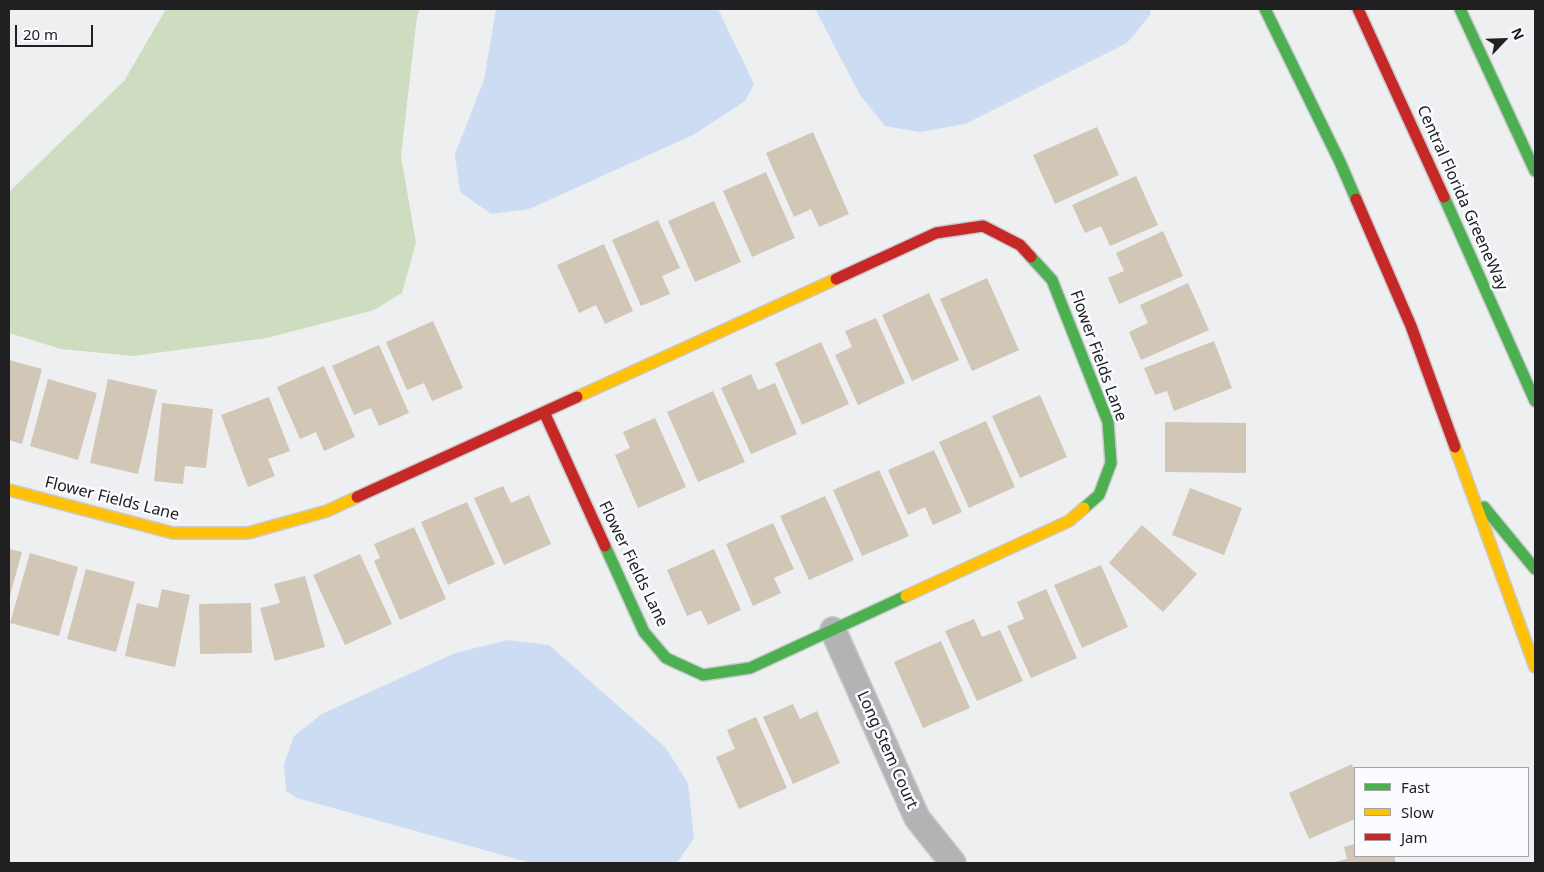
<!DOCTYPE html>
<style>
body{margin:0}
#map{position:relative;width:1544px;height:872px;overflow:hidden;background:#eeeff0;font-family:"Noto Sans",sans-serif}
canvas{display:block}
.frame{position:absolute;inset:0;border:10px solid #202022;pointer-events:none}
.legend{position:absolute;left:1354px;top:767px;width:175px;height:90px;box-sizing:border-box;background:#fafcff;border:1px solid #a3a4a7;margin:0;padding:6px 9px;list-style:none;font-size:15px;color:#202022}
.legend li{display:flex;align-items:center;gap:10px;height:25px}
.legend b{width:25px;border:1px solid #a3a4a7}
.north{position:absolute;left:1479px;top:15px;width:50px;height:50px;-webkit-text-stroke:4px #fafcff;paint-order:stroke;rotate:66deg;font-size:14px;font-weight:700;line-height:20px;text-align:center;color:#202022}
.north::after{content:'';display:block;margin:auto;width:18px;height:22px;background:#202022;clip-path:polygon(50% 0,100% 100%,50% 72%,0 100%)}
.scale{position:absolute;left:15px;top:25px;width:78px;height:22px;box-sizing:border-box;border:2px solid #202022;border-top:0;padding-left:6px;font-size:15px;line-height:18px;white-space:nowrap;color:#202022;-webkit-text-stroke:4px #fafcff;paint-order:stroke}
</style>
<div id="map">
<canvas width="1544" height="872"></canvas>
<div class="frame"></div>
<ul class="legend">
<li><b style="height:6px;background:#4caf50"></b>Fast</li>
<li><b style="height:6px;background:#ffc107"></b>Slow</li>
<li><b style="height:6px;background:#c62828"></b>Jam</li>
</ul>
<div class="north">N</div>
<div class="scale">20 m</div>
</div>
<script>
const ctx = document.querySelector('canvas').getContext('2d');
ctx.lineJoin = 'round';
function fill(path, color) { ctx.fillStyle = color; ctx.fill(path, 'evenodd'); }
const poly = rows => new Path2D(rows.map(r => 'M' + r).join(''));
function strokePath(path, color, width, dash) { ctx.strokeStyle = color; ctx.lineWidth = width; ctx.lineCap = dash ? 'butt' : 'round'; ctx.setLineDash(dash || []); ctx.stroke(path); }
function drawText(font, color, halo, rows, align = 'center') {
  ctx.font = font + ' "Noto Sans",sans-serif'; ctx.lineWidth = 5; ctx.setLineDash([]); ctx.textBaseline = 'middle'; ctx.strokeStyle = halo; ctx.fillStyle = color; for (const [text, x, y, turn = 0] of rows) {
    ctx.save(); ctx.translate(x, y); ctx.rotate((+turn || 0) * Math.PI / 180); ctx.textAlign = isNaN(turn) ? turn : align; if (halo) ctx.strokeText(text, 0, 0); ctx.fillText(text, 0, 0); ctx.restore();
  }
}
const green = poly([
 [166,9,420,9,417,16,401,156,416,243,402,293,374,310,267,338,133,356,61,349,9,333,9,192,124,81]
]);
const water = poly([
 [496,9,718,9,754,84,745,101,693,135,529,209,491,214,460,192,455,154,484,80],
 [815,9,1150,9,1150,15,1127,43,965,124,919,132,885,126,860,95],
 [508,640,549,645,665,747,688,783,694,838,677,863,531,863,297,798,286,791,284,764,294,736,322,714,455,653]
]);
const building = poly([
 [1097,127,1119,175,1055,204,1033,155],
 [813,132,849,214,819,227,811,209,794,217,766,153],
 [766,172,795,238,752,257,723,191],
 [1136,176,1158,225,1110,246,1101,226,1085,233,1072,205],
 [714,201,741,262,695,282,668,221],
 [658,220,680,268,662,276,670,294,641,306,612,240],
 [1163,231,1183,276,1119,304,1108,278,1124,271,1116,253],
 [604,244,633,311,605,324,596,305,579,313,557,265],
 [987,278,1019,350,972,371,940,299],
 [1188,283,1209,330,1141,360,1129,332,1148,323,1140,305],
 [929,293,959,360,912,381,882,315],
 [876,318,905,383,858,405,835,355,852,347,845,331],
 [433,321,463,388,432,401,424,383,407,390,386,342],
 [1214,341,1232,388,1174,411,1167,391,1155,395,1144,368],
 [821,342,849,404,802,425,775,363],
 [379,345,409,413,379,426,371,408,354,415,332,366],
 [9,360,42,369,22,444,9,440],
 [324,366,355,437,324,451,316,432,300,439,277,387],
 [751,374,758,390,775,383,797,434,751,454,721,388],
 [48,379,97,393,78,460,30,446],
 [108,379,157,390,138,474,90,463],
 [713,391,745,462,698,482,667,412],
 [1040,395,1067,457,1020,478,992,416],
 [269,397,290,451,268,459,275,476,248,487,221,415],
 [162,403,213,409,206,468,185,466,183,484,154,481],
 [655,418,686,487,638,508,615,455,630,448,623,432],
 [986,421,1015,487,969,508,939,442],
 [1165,422,1246,423,1246,473,1165,472],
 [934,450,962,512,933,525,925,507,908,515,888,470],
 [879,470,909,536,862,556,833,490],
 [503,486,511,503,529,495,551,544,504,565,474,498],
 [1190,488,1242,508,1224,555,1172,535],
 [825,496,854,560,809,580,780,516],
 [467,502,495,564,448,585,421,522],
 [773,523,794,569,774,578,781,593,753,606,726,544],
 [1142,525,1197,574,1163,612,1109,563],
 [414,527,446,599,400,620,374,561,380,558,374,544],
 [9,549,22,552,9,599],
 [714,549,741,610,708,625,701,610,687,616,667,570],
 [30,553,78,567,59,636,10,623],
 [360,554,392,624,345,645,313,575],
 [1101,565,1128,627,1082,648,1054,585],
 [86,569,135,582,116,652,67,639],
 [305,576,325,647,275,661,260,608,280,603,274,584],
 [162,589,190,595,175,667,125,656,137,603,158,608],
 [1046,589,1077,658,1031,678,1007,626,1024,619,1017,602],
 [251,603,252,653,200,654,199,604],
 [974,619,982,637,1000,630,1023,681,977,701,945,631],
 [941,641,970,708,923,728,894,662],
 [793,704,800,719,817,711,840,763,793,784,763,717],
 [756,717,787,788,739,809,716,757,735,749,727,730],
 [1352,764,1355,771,1355,819,1309,839,1289,793],
 [1355,844,1355,856,1394,856,1396,863,1330,863,1347,859,1344,847]
]);
const street = poly([
 [833,630,917,818,953,863]
]);
const fast = poly([
 [1265,9,1340,162,1356,199],
 [1460,9,1535,171],
 [1444,197,1535,401],
 [1031,257,1052,280,1108,422,1111,463,1099,495,1084,508],
 [1484,507,1535,569],
 [605,546,644,632,666,658,703,675,750,668,906,596]
]);
const slow = poly([
 [577,397,836,279],
 [1455,447,1535,667],
 [9,490,173,533,248,533,327,511,357,497],
 [906,596,1069,521,1084,508]
]);
const jam = poly([
 [1358,9,1444,197],
 [1356,199,1411,326,1455,447],
 [836,279,936,233,983,226,1020,245,1031,257],
 [544,412,605,546],
 [357,497,577,397]
]);
const streetNames = [
 ["Central Florida GreeneWay",1462,198,66],
 ["Flower Fields Lane",1098,356,70],
 ["Flower Fields Lane",112,499,14],
 ["Flower Fields Lane",633,564,64],
 ["Long Stem Court",887,750,66]
];
fill(green, '#ceddc0');
fill(water, '#ccdcf3');
fill(building, '#d2c6b6');
strokePath(street, '#c9cacb', 28);
strokePath(fast, '#c9cacb', 14);
strokePath(slow, '#c9cacb', 14);
strokePath(jam, '#c9cacb', 14);
strokePath(street, '#b2b3b4', 25);
strokePath(fast, '#4caf50', 11);
strokePath(slow, '#ffc107', 11);
strokePath(jam, '#c62828', 11);
drawText('16px', '#202022', '#fafcff', streetNames);
</script>
